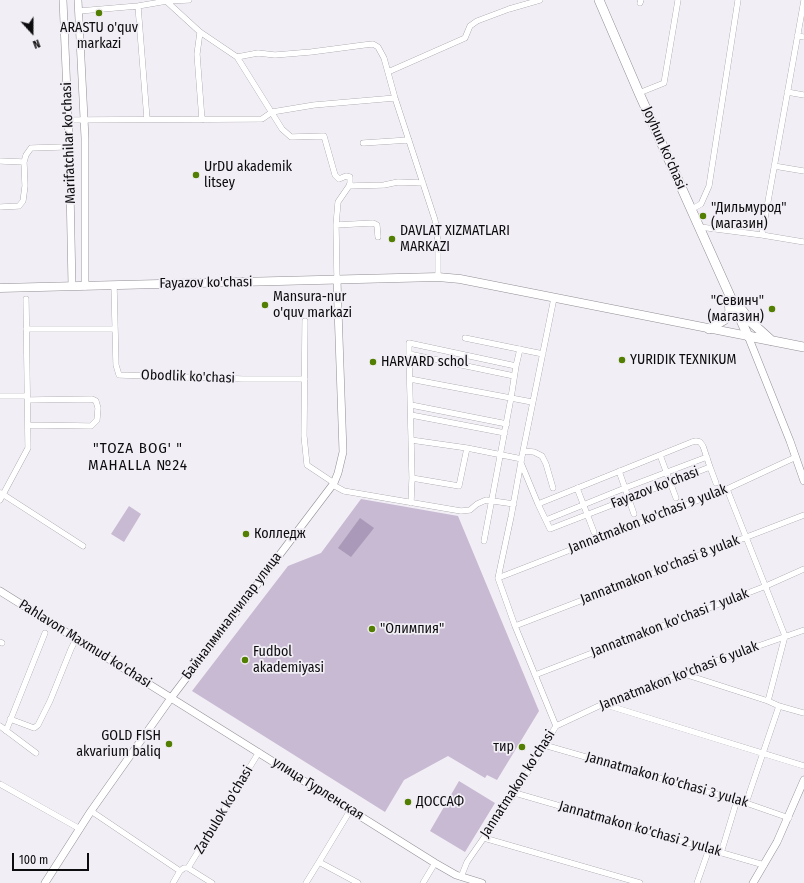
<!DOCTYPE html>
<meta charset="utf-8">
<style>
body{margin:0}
#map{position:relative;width:804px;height:883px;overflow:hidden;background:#f2eef5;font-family:"Fira Sans Condensed",sans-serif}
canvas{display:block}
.north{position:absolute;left:12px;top:12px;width:40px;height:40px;-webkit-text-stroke:3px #f2eef5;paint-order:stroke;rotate:159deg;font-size:11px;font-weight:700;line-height:16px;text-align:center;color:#0c0b0d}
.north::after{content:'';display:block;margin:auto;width:14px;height:18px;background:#0c0b0d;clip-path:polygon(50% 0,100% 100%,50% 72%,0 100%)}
.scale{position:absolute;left:12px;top:853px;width:77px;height:18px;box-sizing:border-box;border:2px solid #0c0b0d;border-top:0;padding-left:5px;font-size:12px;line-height:14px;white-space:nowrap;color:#0c0b0d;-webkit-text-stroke:3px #f2eef5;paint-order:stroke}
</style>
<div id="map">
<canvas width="804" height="883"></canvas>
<div class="north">N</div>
<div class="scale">100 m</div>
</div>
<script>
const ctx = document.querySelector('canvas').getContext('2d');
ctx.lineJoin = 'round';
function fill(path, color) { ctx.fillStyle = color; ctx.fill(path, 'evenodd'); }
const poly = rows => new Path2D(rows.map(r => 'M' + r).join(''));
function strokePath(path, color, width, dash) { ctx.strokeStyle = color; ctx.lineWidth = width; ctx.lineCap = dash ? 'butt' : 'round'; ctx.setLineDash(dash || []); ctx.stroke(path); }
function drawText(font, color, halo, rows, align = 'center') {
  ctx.font = font + ' "Fira Sans Condensed",sans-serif'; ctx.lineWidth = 3.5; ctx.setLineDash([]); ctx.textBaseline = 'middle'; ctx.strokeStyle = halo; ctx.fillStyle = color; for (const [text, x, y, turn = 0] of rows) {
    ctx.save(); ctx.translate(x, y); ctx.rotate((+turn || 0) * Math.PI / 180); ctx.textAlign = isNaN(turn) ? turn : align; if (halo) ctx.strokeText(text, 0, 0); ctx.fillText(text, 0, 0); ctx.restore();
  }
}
const green = poly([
 [361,499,458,516,539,711,497,780,487,775,485,778,448,756,404,780,385,812,192,691,288,566,321,553],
 [129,506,141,514,124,542,111,534],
 [459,781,495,803,465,852,430,831]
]);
const water = poly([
 [360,518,374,528,351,557,338,548]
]);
const minor = poly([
 [165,0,200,32,237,57,282,129,291,137,324,136,335,175,339,179,346,176,350,177,350,183,349,186,338,202,336,225,337,280],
 [640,3,641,0],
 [138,6,147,119],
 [79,11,138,6,167,1,189,0],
 [200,32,197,54,202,120],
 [797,36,804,37],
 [237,57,258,53,275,55,311,52,364,45,373,44,378,47,384,58,395,98,435,220,438,242,438,277],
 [388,72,465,38,470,26,477,21,509,9,540,0],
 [787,92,804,95],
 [639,93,664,83,678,0],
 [68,120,262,119,272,112,314,105,395,98],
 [363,143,409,140],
 [0,161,24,162,26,155,31,148,63,147],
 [774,166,804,171],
 [349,186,384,185,398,182,423,183],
 [0,207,19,206,23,201,25,186,24,162],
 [692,209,701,204,709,186,738,0],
 [336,225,373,223,377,225,378,237],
 [700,227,762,235,804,242],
 [762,235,804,0],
 [114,285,116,365,119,375,243,379,305,379],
 [305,321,304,436,307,465,334,483],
 [26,329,114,329],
 [465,338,543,354],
 [409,354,412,478,459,486,467,448],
 [516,366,520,349],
 [410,379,532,402],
 [0,396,27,396],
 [28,400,92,399,96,401,98,408,97,420,91,426,28,425],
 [411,405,507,424],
 [411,415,505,433],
 [411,440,467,448,522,459],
 [523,451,534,452,542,456,546,464,553,488],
 [660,455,676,498],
 [521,463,538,504,550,529,710,467,703,446,700,442,696,441,692,442,538,504],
 [710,467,716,483],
 [619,471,634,514],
 [333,485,344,491,461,511,470,510,477,504,486,500,514,504],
 [577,488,594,532],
 [727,489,785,636,768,701],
 [1,493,83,546],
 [0,500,28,448,26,299],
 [411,503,412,478],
 [546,520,625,488,707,457],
 [484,541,511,398,516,366,409,343,409,354,514,376],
 [498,578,727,489,796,457],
 [498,578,511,517,523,451,554,298],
 [515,626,804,515],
 [0,642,2,643],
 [681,673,768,701,779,706,804,713],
 [535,675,766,586,804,569],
 [603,704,804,766],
 [10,719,34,728,38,725,50,701,71,649,76,639],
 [0,726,36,753],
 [556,726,603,704,681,673,804,630],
 [6,731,45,633],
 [544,745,746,803,789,818],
 [0,784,80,829],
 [515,793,764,865],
 [746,803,779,706],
 [91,811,180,871],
 [484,838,640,883],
 [721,853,737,800],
 [319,862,351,809],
 [188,868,259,752],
 [461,877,467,862,515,793,556,726,515,626,498,578],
 [173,883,180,871,184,868,188,868,212,883],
 [306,883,319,862,358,883],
 [423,883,435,863],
 [697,883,709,849]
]);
const tertiary = poly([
 [63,0,69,139,72,286],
 [78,0,85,138,85,286],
 [748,336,790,441,804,481],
 [0,591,435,863,456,875,482,883],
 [45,883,91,811,171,698,334,483,338,473,343,452,337,280],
 [753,883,777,842,804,780]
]);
const secondary = poly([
 [0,288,438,277,460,279,748,336]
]);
const primary = poly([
 [599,0,639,93,748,336,804,347],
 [738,305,752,323,772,341],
 [709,329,724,320,730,312,729,301]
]);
const markers = [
 [99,13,4,"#527e01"],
 [196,175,4,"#527e01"],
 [703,216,4,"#527e01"],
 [392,239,4,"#527e01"],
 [265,305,4,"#527e01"],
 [772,309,4,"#527e01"],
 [622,360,4,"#527e01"],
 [373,362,4,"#527e01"],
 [246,534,4,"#527e01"],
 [372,629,4,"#527e01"],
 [245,660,4,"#527e01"],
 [169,744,4,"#527e01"],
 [522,747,4,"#527e01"],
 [408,802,4,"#527e01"]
];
const poiNames = [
 ["ARASTU o'quv",99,28,"center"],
 ["markazi",99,44,"center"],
 ["UrDU akademik",204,167],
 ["litsey",204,183],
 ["\"Дильмурод\"",711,208],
 ["(магазин)",711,224],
 ["DAVLAT XIZMATLARI",400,231],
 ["MARKAZI",400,247],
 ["Mansura-nur",273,297],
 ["o'quv markazi",273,313],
 ["\"Севинч\"",764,301,"right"],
 ["(магазин)",764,317,"right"],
 ["YURIDIK TEXNIKUM",630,360],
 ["HARVARD schol",381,362],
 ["Колледж",254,534],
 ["\"Олимпия\"",380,629],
 ["Fudbol",253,652],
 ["akademiyasi",253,668],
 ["GOLD FISH",161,736,"right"],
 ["akvarium baliq",161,752,"right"],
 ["тир",514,747,"right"],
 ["ДОССАФ",416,802]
];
const streetNames = [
 ["Marifatchilar ko'chasi",69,143,-92],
 ["Joyhun ko'chasi",664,148,66],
 ["Fayazov ko'chasi",206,283,-1],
 ["Obodlik ko'chasi",188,377,2],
 ["Fayazov ko'chasi",655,488,-21],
 ["Jannatmakon ko'chasi 9 yulak",648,519,-21],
 ["Jannatmakon ko'chasi 8 yulak",660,570,-21],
 ["Байналминалчилар улица",232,616,-53],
 ["Jannatmakon ko'chasi 7 yulak",670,623,-21],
 ["Pahlavon Maxmud ko'chasi",85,644,32],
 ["Jannatmakon ko'chasi 6 yulak",679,676,-21],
 ["Jannatmakon ko'chasi 3 yulak",667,780,16],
 ["Jannatmakon ko'chasi",518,784,-57],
 ["улица Гурленская",318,789,32],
 ["Zarbulok ko'chasi",224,810,-59],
 ["Jannatmakon ko'chasi 2 yulak",640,829,16]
];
const neighbourhoodNames = [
 ["\"TOZA BOG' \"",138,449],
 ["MAHALLA №24",138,466]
];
fill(green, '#c7bad2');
fill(water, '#aa99b8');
strokePath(minor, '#928e94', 6);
strokePath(tertiary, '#928e94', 8);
strokePath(secondary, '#928e94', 9);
strokePath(primary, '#928e94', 10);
strokePath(minor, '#fff', 5.5);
strokePath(tertiary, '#fff', 7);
strokePath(secondary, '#fff', 8);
strokePath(primary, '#fff', 9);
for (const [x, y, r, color] of markers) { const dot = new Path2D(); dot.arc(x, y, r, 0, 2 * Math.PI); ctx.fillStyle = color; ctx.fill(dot); strokePath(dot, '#f2eef5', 1.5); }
drawText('14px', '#0c0b0d', '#f2eef5', poiNames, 'left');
drawText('14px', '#0c0b0d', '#f2eef5', streetNames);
ctx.letterSpacing = '1px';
drawText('15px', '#0c0b0d', '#f2eef5', neighbourhoodNames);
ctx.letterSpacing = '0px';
</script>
